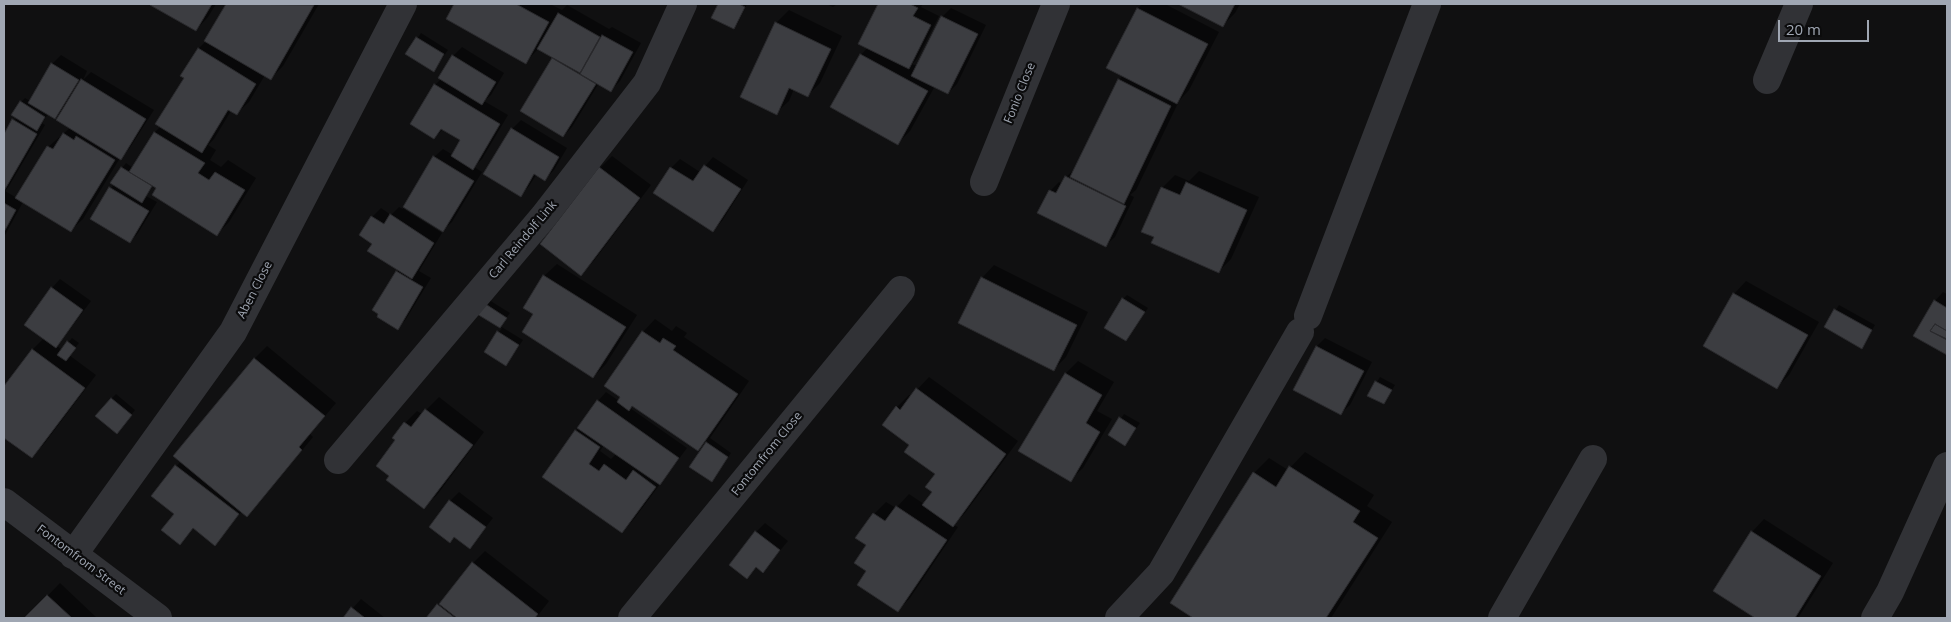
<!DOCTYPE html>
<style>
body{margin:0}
#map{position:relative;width:1951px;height:622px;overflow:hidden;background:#101011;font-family:"Open Sans",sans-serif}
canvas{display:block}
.frame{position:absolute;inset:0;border:5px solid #a0a7b3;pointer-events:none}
.scale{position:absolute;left:1778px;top:20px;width:91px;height:22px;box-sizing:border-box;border:2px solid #a0a7b3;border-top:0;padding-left:6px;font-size:15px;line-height:18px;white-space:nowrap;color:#a0a7b3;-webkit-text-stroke:4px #0b0b0c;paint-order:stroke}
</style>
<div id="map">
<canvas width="1951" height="622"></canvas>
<div class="frame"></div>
<div class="scale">20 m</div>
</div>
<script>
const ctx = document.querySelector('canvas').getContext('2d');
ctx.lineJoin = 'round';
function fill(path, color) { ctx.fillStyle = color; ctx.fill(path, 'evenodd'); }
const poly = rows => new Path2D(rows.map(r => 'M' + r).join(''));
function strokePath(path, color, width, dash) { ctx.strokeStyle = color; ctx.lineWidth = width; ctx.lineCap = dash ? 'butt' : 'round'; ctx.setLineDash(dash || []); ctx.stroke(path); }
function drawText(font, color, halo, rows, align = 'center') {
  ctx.font = font + ' "Open Sans",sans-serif'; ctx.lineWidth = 4.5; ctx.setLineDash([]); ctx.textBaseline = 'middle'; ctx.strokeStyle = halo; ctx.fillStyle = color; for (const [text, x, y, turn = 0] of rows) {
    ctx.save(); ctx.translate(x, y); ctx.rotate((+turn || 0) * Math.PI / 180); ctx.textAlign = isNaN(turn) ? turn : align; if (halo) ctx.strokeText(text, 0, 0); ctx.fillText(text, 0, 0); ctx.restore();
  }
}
const shadow = poly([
 [152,4,216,4,208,17,196,30],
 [228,4,319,4,283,66,271,78,265,75,249,102,236,114,231,111,214,139,208,145,216,150,210,160,221,167,228,160,256,178,229,222,217,234,153,185,146,196,157,202,138,233,130,242,92,219,114,184,122,168,126,163,133,168,155,132,161,126,185,78,182,76,199,48,206,41],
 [456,4,550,4,562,10,567,5,609,29,612,27,641,43,620,81,611,90,599,83,572,127,563,136,522,111,554,57,539,48,526,62,448,18],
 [568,67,582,72,580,76,568,68],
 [719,4,747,4,738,23,734,28,713,18],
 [826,4,837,4,833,7],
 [879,4,923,4,921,7,939,16,917,59,912,64,917,66,942,17,951,8,986,25,957,84,948,93,935,86,910,131,898,143,861,55,868,47,860,43],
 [1142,4,1165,4,1219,32,1189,90,1179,101,1136,190,1130,195,1134,197,1115,237,1106,245,1050,191,1059,182,1062,184,1066,177,1075,169,1119,80,1123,75,1138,8],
 [1181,4,1240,4,1235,13,1223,25],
 [789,10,842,36,820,83,808,95,794,89,789,101,776,113,776,23],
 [421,33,448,50,434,70,407,54],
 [462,47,504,73,491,95,484,101,508,115,482,159,474,167,482,172,452,222,443,230,405,207,404,209,442,233,419,271,431,278,406,319,398,328,374,310,399,270,374,244,372,217,381,208,391,215,399,207,403,209,434,157,443,149,453,155,462,140,443,129,434,138,435,85,441,79,453,56],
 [61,55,87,71,83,80,91,72,154,110,129,149,120,158,83,219,70,231,23,202,4,237,4,137,17,117,21,102,25,98,30,101,52,64],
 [63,110,71,127,48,147,17,198,5,191,9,186,45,125,42,123,48,114,55,118],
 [521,120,567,148,554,170,545,179,537,174,529,186,521,195,485,173,512,129],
 [612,156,651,185,593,262,580,274,600,168],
 [713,157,748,180,722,221,713,230,671,168,680,159,700,172],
 [1199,171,1259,197,1231,259,1219,271,1162,188,1175,175,1189,181],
 [557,264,637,315,606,364,593,377,535,314,544,276],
 [994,265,1088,312,1066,357,1054,369,982,278],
 [60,279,91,301,64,337,56,345,62,350,72,338,79,343,69,355,96,375,44,444,31,457,4,436,4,388,33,349,44,338,52,288],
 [1746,281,1819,322,1789,375,1777,387,1734,294],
 [1943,292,1947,294,1947,353,1915,335,1935,301],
 [1127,295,1148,308,1126,340,1123,299],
 [489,300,510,313,500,326,523,340,506,365,485,352,502,328,479,314],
 [1839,305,1875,325,1862,347,1825,327],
 [655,319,672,331,676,326,687,333,684,337,749,381,710,438,731,453,716,476,691,467,706,441,698,449,633,405,630,408,687,448,634,519,622,532,544,476,598,401,606,392,619,401,643,332],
 [604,445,616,454,611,459,600,451],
 [1325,338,1372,362,1350,405,1341,413,1294,389,1317,346],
 [267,346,336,403,310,434,313,437,259,503,247,515,242,511,215,544,194,527,179,543,175,513,152,495,181,461,175,456,255,358],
 [1078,361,1114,382,1097,411,1112,419,1083,468,1070,480,1020,451,1066,373],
 [929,377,1018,441,965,513,954,525,958,527,910,598,897,611,868,571,868,545,874,514,886,502,896,508,909,494,924,504,933,491,936,474,910,445,897,407,909,395,911,396],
 [1380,377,1395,385,1384,403,1369,395],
 [116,394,135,410,121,428,112,398],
 [439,397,484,432,437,495,424,507,391,476,405,423,417,411,422,414],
 [1124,414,1140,423,1125,444,1110,435],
 [1305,452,1374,495,1367,506,1392,522,1331,618,1196,618,1172,603,1254,473,1269,458,1288,470],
 [459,492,493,518,470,547,454,536,450,501],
 [1764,519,1833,563,1798,618,1758,618,1715,591,1752,532],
 [765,523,788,541,763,571,757,567,747,577,756,532],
 [485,551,549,601,536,618,428,618,473,563],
 [60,583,97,618,26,618],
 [361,599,385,618,344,618]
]);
const building = poly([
 [151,4,212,4,196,31,150,5,151,4],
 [226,4,314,5,271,80,204,41,226,4],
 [454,4,516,4,549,22,526,64,446,19,454,4],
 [718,4,739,4,745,7,734,29,711,18,718,4],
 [878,4,910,4,918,8,913,16,931,25,909,69,858,44,878,4],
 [1178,4,1235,4,1223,27,1178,4],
 [1137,8,1208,44,1177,104,1106,68,1137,8],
 [558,13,600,37,580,73,537,49,558,13],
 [941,16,978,34,948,94,911,76,941,16],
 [775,22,831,49,808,97,789,88,777,115,740,97,775,22],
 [602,35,633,52,611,92,580,74,602,35],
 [416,37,444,54,434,72,405,54,416,37],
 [198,48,256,84,237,115,228,110,202,153,155,124,184,78,180,76,198,48],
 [860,54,928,91,898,145,830,107,860,54],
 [452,55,496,82,482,105,438,78,452,55],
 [552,58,596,84,563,137,520,111,552,58],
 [51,63,79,80,55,119,28,103,51,63],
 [81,79,146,119,121,160,56,120,81,79],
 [1118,79,1171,106,1124,204,1070,177,1118,79],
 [434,84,500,124,473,170,451,156,460,140,441,129,434,139,410,124,434,84],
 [20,101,45,117,37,131,11,115,20,101],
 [12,119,37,134,4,191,4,134,12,119],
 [511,128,559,157,545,181,534,174,521,197,483,174,511,128],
 [154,132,205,163,198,173,209,180,215,172,245,190,217,236,152,195,156,188,129,172,154,132],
 [63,133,74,140,76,136,115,160,71,232,15,198,47,146,53,149,63,133],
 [433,156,474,181,443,232,403,207,433,156],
 [704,165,741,189,713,232,653,193,670,167,693,181,704,165],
 [121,167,152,186,142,203,110,183,121,167],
 [599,167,640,198,581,276,540,244,599,167],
 [1065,176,1126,206,1106,247,1037,213,1049,190,1056,193,1065,176],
 [1186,182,1247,210,1219,273,1151,243,1154,237,1141,232,1161,187,1180,195,1186,182],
 [109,187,149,211,130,243,90,219,109,187],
 [4,203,16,210,4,232,4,203],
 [390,214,434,243,412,279,367,251,372,244,359,235,371,216,384,224,390,214],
 [396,271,423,287,398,330,377,317,378,314,372,310,396,271],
 [543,275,626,327,593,378,522,332,533,314,523,308,543,275],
 [981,277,1077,325,1054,371,958,323,981,277],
 [51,287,83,310,56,348,24,325,51,287],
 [1733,293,1808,335,1777,389,1703,346,1733,293],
 [1122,298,1145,312,1126,341,1104,328,1122,298],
 [1934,300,1947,308,1947,331,1935,324,1930,331,1947,339,1947,355,1913,336,1934,300],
 [484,303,507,318,500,328,477,314,484,303],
 [1834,309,1872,330,1862,349,1824,327,1834,309],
 [1935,324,1947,331,1947,340,1930,331,1935,324],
 [497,331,519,345,506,366,484,352,497,331],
 [642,331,660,343,663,338,676,346,673,350,738,394,698,451,632,406,629,411,617,402,620,397,604,386,642,331],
 [67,341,76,348,66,361,57,355,67,341],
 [1316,346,1364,371,1341,415,1293,390,1316,346],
 [32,349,85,388,32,458,4,438,4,386,32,349],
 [254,358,325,416,299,447,302,450,247,517,173,456,254,358],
 [1065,373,1102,395,1086,423,1100,432,1071,482,1018,451,1065,373],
 [1375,381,1392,390,1384,404,1367,396,1375,381],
 [916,388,1006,454,953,527,922,505,932,492,925,487,935,474,904,452,909,445,882,425,896,406,900,410,916,388],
 [111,398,132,415,117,434,95,416,111,398],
 [597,400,679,458,660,485,577,428,597,400],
 [425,409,473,445,424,509,386,480,389,476,376,466,395,440,392,438,404,422,411,427,425,409],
 [1119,417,1136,428,1125,446,1108,435,1119,417],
 [575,430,600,447,589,464,599,471,604,464,626,480,633,470,656,487,622,533,542,477,575,430],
 [706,442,728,457,712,482,689,467,706,442],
 [175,465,239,514,215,546,193,528,180,545,161,530,174,514,151,496,175,465],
 [1289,466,1360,511,1353,522,1378,538,1326,618,1193,618,1170,603,1253,472,1276,487,1289,466],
 [449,500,486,527,470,549,454,537,450,543,429,527,449,500],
 [896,506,947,540,898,612,857,585,866,571,854,563,866,545,855,538,873,513,885,521,896,506],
 [755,531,780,550,763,573,756,567,747,579,729,565,755,531],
 [1751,531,1821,576,1795,618,1755,618,1713,591,1751,531],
 [472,562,538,614,535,618,457,618,439,604,472,562],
 [47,595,72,618,24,618,47,595],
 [437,604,455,618,426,618,437,604],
 [351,607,365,618,343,618,351,607]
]);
const minor = poly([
 [1767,80,1799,4],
 [984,182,1056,4],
 [1308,316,1427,4],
 [338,460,544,216,647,83,683,4],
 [4,502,158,618],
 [73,555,233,332,403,4],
 [632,618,901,290],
 [1119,618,1161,573,1300,332],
 [1502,618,1593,459],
 [1875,618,1890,592,1947,466]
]);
const streetNames = [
 ["Fonio Close",1020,93,-68],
 ["Carl Reindolf Link",523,240,-50],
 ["Aben Close",255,290,-63],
 ["Fontomfrom Close",767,454,-51],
 ["Fontomfrom Street",81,560,37]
];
fill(shadow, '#0007');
fill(building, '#3c3d41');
strokePath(building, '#2a2a2d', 1);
strokePath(minor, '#313236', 28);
drawText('12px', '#a0a7b3', '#0b0b0c', streetNames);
</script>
